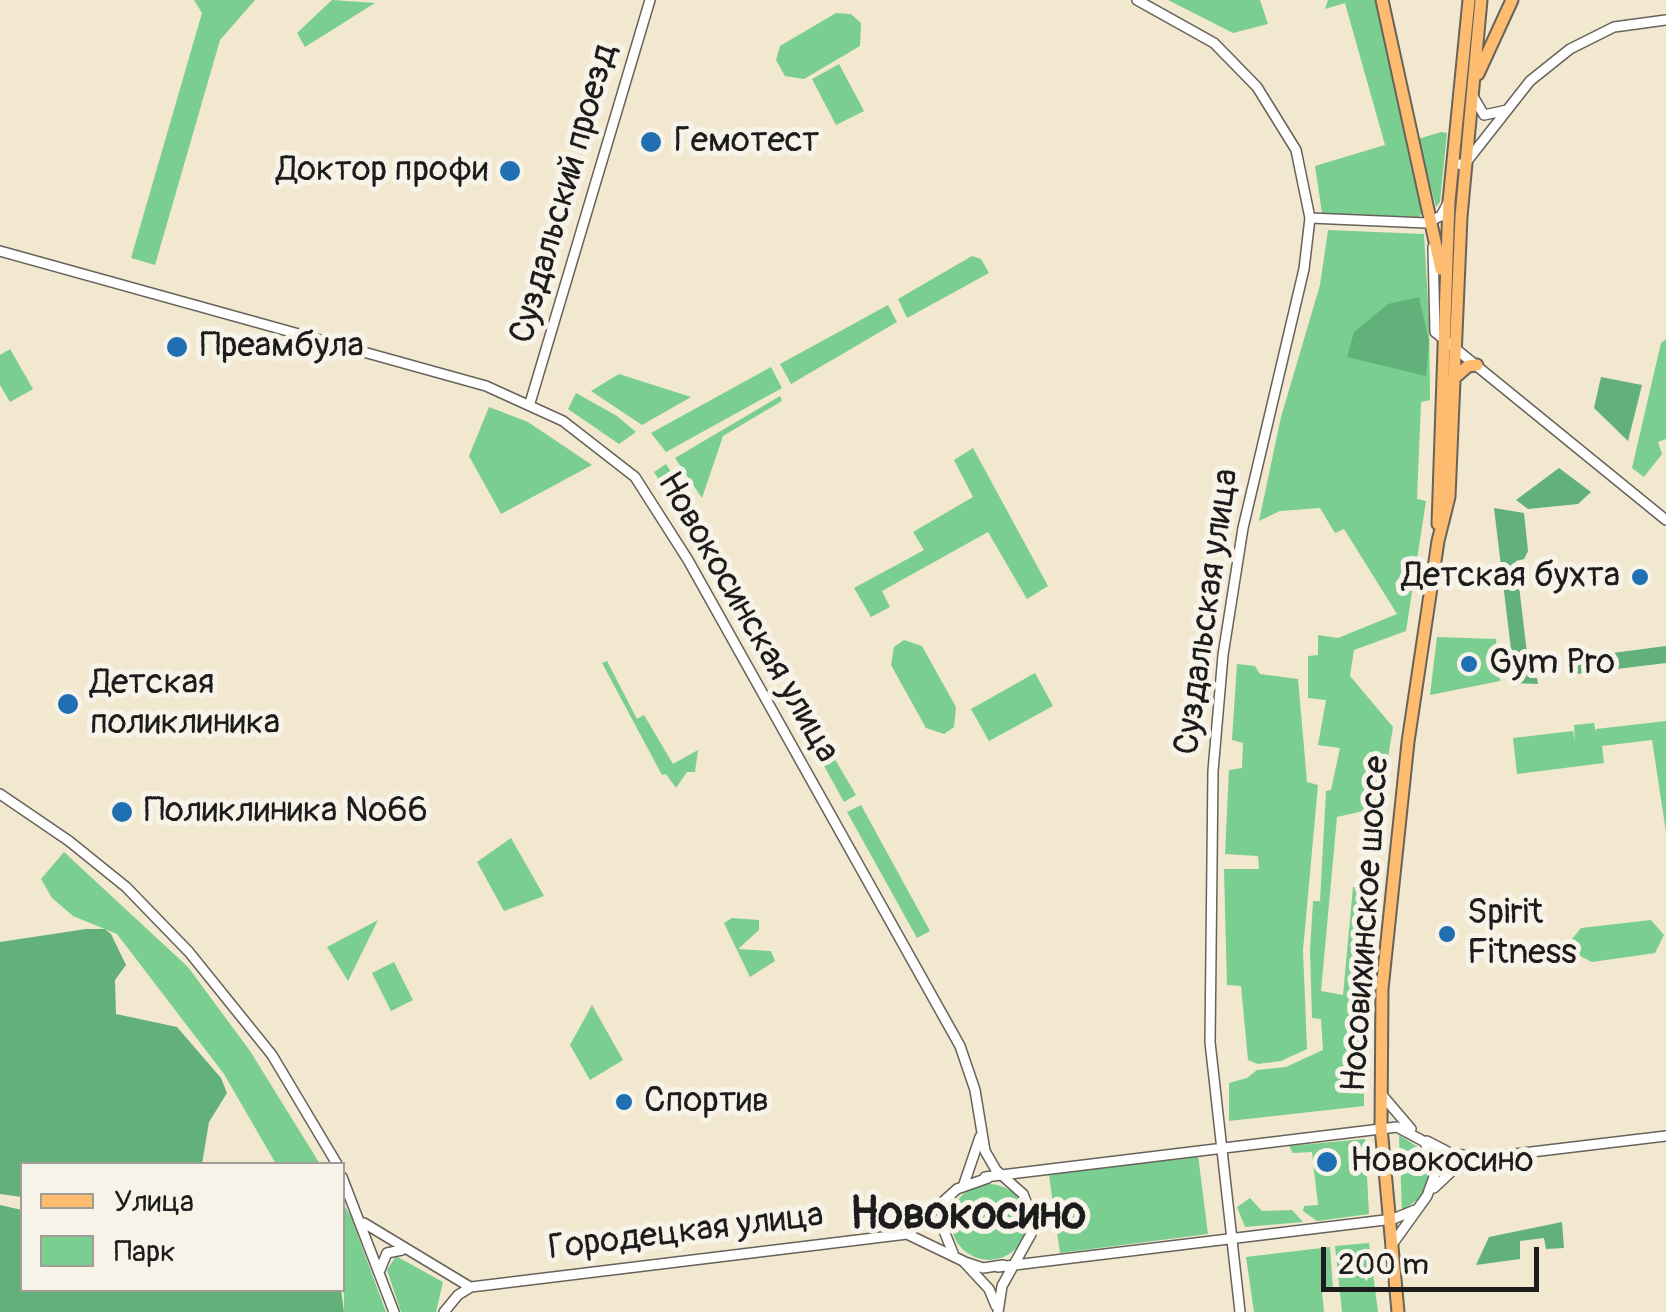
<!DOCTYPE html>
<meta charset="utf-8">
<style>
body{margin:0}
#map{position:relative;width:1666px;height:1312px;overflow:hidden;background:#f2e7cf;font-family:Pangolin,sans-serif}
canvas{display:block}
.legend{position:absolute;left:20px;top:1162px;width:325px;height:130px;box-sizing:border-box;background:#f7f3e8;border:2px solid #9f9d96;margin:0;padding:12px 18px;list-style:none;font-size:30px;color:#1c1c1c}
.legend li{display:flex;align-items:center;gap:20px;height:50px}
.legend b{width:50px;border:2px solid #9f9d96}
.scale{position:absolute;left:1321px;top:1247px;width:218px;height:45px;box-sizing:border-box;border:5px solid #1c1c1c;border-top:0;padding-left:12px;font-size:30px;line-height:35px;white-space:nowrap;color:#1c1c1c;-webkit-text-stroke:8px #f7f3e8;paint-order:stroke}
</style>
<div id="map">
<canvas width="1666" height="1312"></canvas>
<ul class="legend">
<li><b style="height:12px;background:#fdbc6f"></b>Улица</li>
<li><b style="height:28px;background:#7ace90"></b>Парк</li>
</ul>
<div class="scale">200 m</div>
</div>
<script>
const ctx = document.querySelector('canvas').getContext('2d');
ctx.lineJoin = 'round';
function fill(path, color) { ctx.fillStyle = color; ctx.fill(path, 'evenodd'); }
const poly = rows => new Path2D(rows.map(r => 'M' + r).join(''));
function strokePath(path, color, width, dash) { ctx.strokeStyle = color; ctx.lineWidth = width; ctx.lineCap = dash ? 'butt' : 'round'; ctx.setLineDash(dash || []); ctx.stroke(path); }
function drawText(font, color, halo, rows, align = 'center') {
  ctx.font = font + ' Pangolin,sans-serif'; ctx.lineWidth = 10; ctx.setLineDash([]); ctx.textBaseline = 'middle'; ctx.strokeStyle = halo; ctx.fillStyle = color; for (const [text, x, y, turn = 0] of rows) {
    ctx.save(); ctx.translate(x, y); ctx.rotate((+turn || 0) * Math.PI / 180); ctx.textAlign = isNaN(turn) ? turn : align; if (halo) ctx.strokeText(text, 0, 0); ctx.fillText(text, 0, 0); ctx.restore();
  }
}
const green = poly([
 [194,0,255,0,220,40,155,265,131,258,202,13],
 [332,0,375,3,305,47,297,33],
 [1168,0,1260,0,1268,24,1233,33],
 [1328,0,1379,0,1423,209,1419,218,1322,213,1315,166,1385,145,1345,3,1325,9],
 [836,13,851,14,861,23,860,46,804,79,785,76,776,60,780,46],
 [839,64,864,111,836,125,812,79],
 [1441,132,1447,133,1440,202,1436,207,1418,139],
 [1328,230,1424,234,1429,319,1430,400,1421,402,1417,499,1426,501,1406,631,1354,650,1350,676,1393,727,1380,807,1337,817,1321,991,1343,995,1353,887,1374,889,1363,998,1364,1106,1229,1121,1229,1083,1247,1078,1257,1070,1286,1067,1323,1050,1321,1019,1312,1018,1310,951,1313,901,1320,901,1326,791,1331,790,1340,748,1318,745,1326,700,1308,698,1308,656,1318,655,1318,635,1338,638,1397,614,1344,529,1335,533,1320,508,1280,511,1259,521,1281,417,1320,285],
 [972,256,981,259,989,273,907,318,898,299],
 [888,305,897,322,791,384,780,364],
 [1666,339,1666,439,1658,442,1662,454,1644,477,1632,468,1661,343],
 [10,349,33,389,10,402,0,385,0,355],
 [771,367,782,388,666,452,651,433],
 [619,374,691,397,642,425,591,391],
 [576,393,617,416,636,432,619,444,568,409],
 [780,396,782,401,723,436,702,498,675,458],
 [489,407,528,422,592,465,501,514,469,456],
 [973,448,1048,586,1027,599,988,532,882,591,890,607,871,617,854,588,924,550,913,532,973,497,954,460],
 [666,464,725,561,720,576,654,472],
 [1437,637,1496,639,1500,681,1430,695],
 [904,640,922,646,956,707,954,727,944,734,926,728,891,665,894,647],
 [607,661,637,719,644,715,673,764,698,750,695,772,687,772,676,788,666,774,662,775,602,663],
 [1237,664,1255,666,1260,674,1298,679,1307,782,1318,785,1303,950,1307,1049,1281,1061,1258,1064,1248,1060,1241,986,1227,985,1224,869,1259,869,1258,856,1225,854,1229,770,1242,768,1243,743,1232,740],
 [1035,673,1053,706,989,741,971,709],
 [1666,721,1666,832,1652,740,1602,746,1604,763,1517,774,1513,738,1573,731,1575,742,1574,725,1594,723,1596,733,1596,729],
 [803,728,817,729,856,795,844,802],
 [861,805,930,931,917,938,847,812],
 [511,838,544,896,504,911,477,862],
 [64,852,188,967,250,1051,320,1164,276,1164,224,1074,117,934,73,916,52,898,41,879],
 [732,918,759,920,759,930,738,949,771,951,775,961,750,977,724,923],
 [378,920,348,981,327,947],
 [1651,920,1664,935,1655,953,1592,962,1574,953,1572,939,1581,928],
 [394,962,413,1000,391,1011,372,973],
 [592,1005,623,1060,590,1080,570,1045],
 [1399,1135,1424,1151,1430,1172,1421,1197,1402,1211],
 [1365,1139,1369,1214,1317,1221,1303,1211,1304,1206,1318,1205,1312,1152,1293,1153,1289,1146],
 [1198,1155,1208,1234,1060,1253,1049,1175],
 '951 1222a38 38 0 1 1 76 0a38 38 0 1 1-76 0Z',
 [1250,1198,1262,1211,1292,1210,1303,1222,1245,1227,1237,1207],
 [343,1203,351,1217,386,1312,344,1312],
 [1369,1243,1378,1312,1342,1312,1335,1246],
 [1330,1247,1333,1289,1322,1291,1324,1312,1254,1312,1246,1257],
 [396,1256,443,1282,436,1312,401,1312,387,1270]
]);
const forest = poly([
 [1419,297,1429,342,1426,376,1347,357,1354,332,1388,304],
 [1601,377,1642,385,1628,441,1594,408],
 [1559,468,1591,492,1578,504,1528,509,1516,500],
 [1494,508,1524,513,1528,551,1524,559,1516,561,1530,678,1537,678,1538,684,1515,683],
 [1666,646,1666,663,1576,674,1574,658],
 [86,929,105,929,111,934,126,965,115,980,116,1014,177,1027,221,1078,227,1093,209,1122,202,1164,22,1164,22,1197,0,1194,0,942],
 [0,1205,22,1210,22,1290,341,1290,344,1312,0,1312],
 [1562,1222,1564,1248,1546,1249,1544,1238,1520,1241,1520,1259,1476,1265,1489,1237]
]);
const minor = poly([
 [1137,0,1214,43,1257,87,1296,150,1310,218,1304,269,1243,528,1223,655,1213,771,1210,1042,1240,1312],
 [1474,98,1484,115,1507,110],
 [1453,163,1464,165,1530,81,1570,49,1614,27,1666,20],
 [1310,218,1426,223,1441,216,1448,203],
 [1433,247,1435,332,1666,520],
 [0,251,486,386,563,421,635,477,688,560,960,1046,975,1090,985,1151,996,1170,1023,1194,1032,1217,1031,1234,1002,1286,998,1312],
 [530,403,650,0],
 [0,794,69,841,126,887,189,952,272,1055,337,1164],
 [1382,1095,1411,1129],
 [1427,1141,1450,1153,1481,1158,1666,1136],
 [342,1177,394,1312],
 [985,1177,1397,1127,1425,1142,1435,1174,1427,1196,1391,1246],
 [964,1184,980,1137],
 [1434,1188,1452,1171,1479,1159],
 [950,1197,942,1226,953,1253],
 [364,1223,470,1287],
 [907,1234,957,1189,988,1178],
 [965,1262,983,1268,1003,1265],
 [998,1267,1393,1219,1415,1210],
 [380,1270,387,1253,402,1250],
 [444,1312,458,1295,471,1287,907,1234,963,1261,989,1289,996,1306]
]);
const major = poly([
 [1382,0,1441,269],
 [1478,74,1512,0],
 [1453,379,1468,366,1477,365],
 [1438,524,1449,201,1469,0],
 [1398,1312,1381,1127,1382,989,1408,742,1438,541,1449,497,1461,217,1481,0]
]);
const markers = [
 [651,142,12,"#1f6fb2"],
 [510,171,12,"#1f6fb2"],
 [177,347,12,"#1f6fb2"],
 [1640,577,10,"#1f6fb2"],
 [1469,664,10,"#1f6fb2"],
 [68,704,12,"#1f6fb2"],
 [122,812,12,"#1f6fb2"],
 [1447,934,10,"#1f6fb2"],
 [624,1102,10,"#1f6fb2"],
 [1327,1162,12,"#1f6fb2"]
];
const poiNames = [
 ["Гемотест",674,142],
 ["Доктор профи",488,171,"right"],
 ["Преамбула",200,347],
 ["Детская бухта",1620,577,"right"],
 ["Gym Pro",1489,664],
 ["Детская",90,684],
 ["поликлиника",90,724],
 ["Поликлиника №66",144,812],
 ["Spirit",1467,914],
 ["Fitness",1467,954],
 ["Спортив",644,1102],
 ["Новокосино",1350,1162]
];
const streetNames = [
 ["Суздальский проезд",565,194,-74],
 ["Суздальская улица",1208,612,-82],
 ["Новокосинская улица",747,618,60],
 ["Носовихинское шоссе",1367,924,-86],
 ["Городецкая улица",686,1233,-7]
];
const districtNames = [
 ["Новокосино",968,1217]
];
fill(green, '#7ace90');
fill(forest, '#63b17a');
strokePath(minor, '#67635b', 12);
strokePath(major, '#67635b', 15);
strokePath(minor, '#fff', 9);
strokePath(major, '#fdbc6f', 11);
for (const [x, y, r, color] of markers) { const dot = new Path2D(); dot.arc(x, y, r, 0, 2 * Math.PI); ctx.fillStyle = color; ctx.fill(dot); strokePath(dot, '#f7f3e8', 4); }
drawText('35px', '#1c1c1c', '#f7f3e8', poiNames, 'left');
drawText('35px', '#1c1c1c', '#f7f3e8', streetNames);
drawText('bold 45px', '#1c1c1c', '#f7f3e8', districtNames);
</script>
